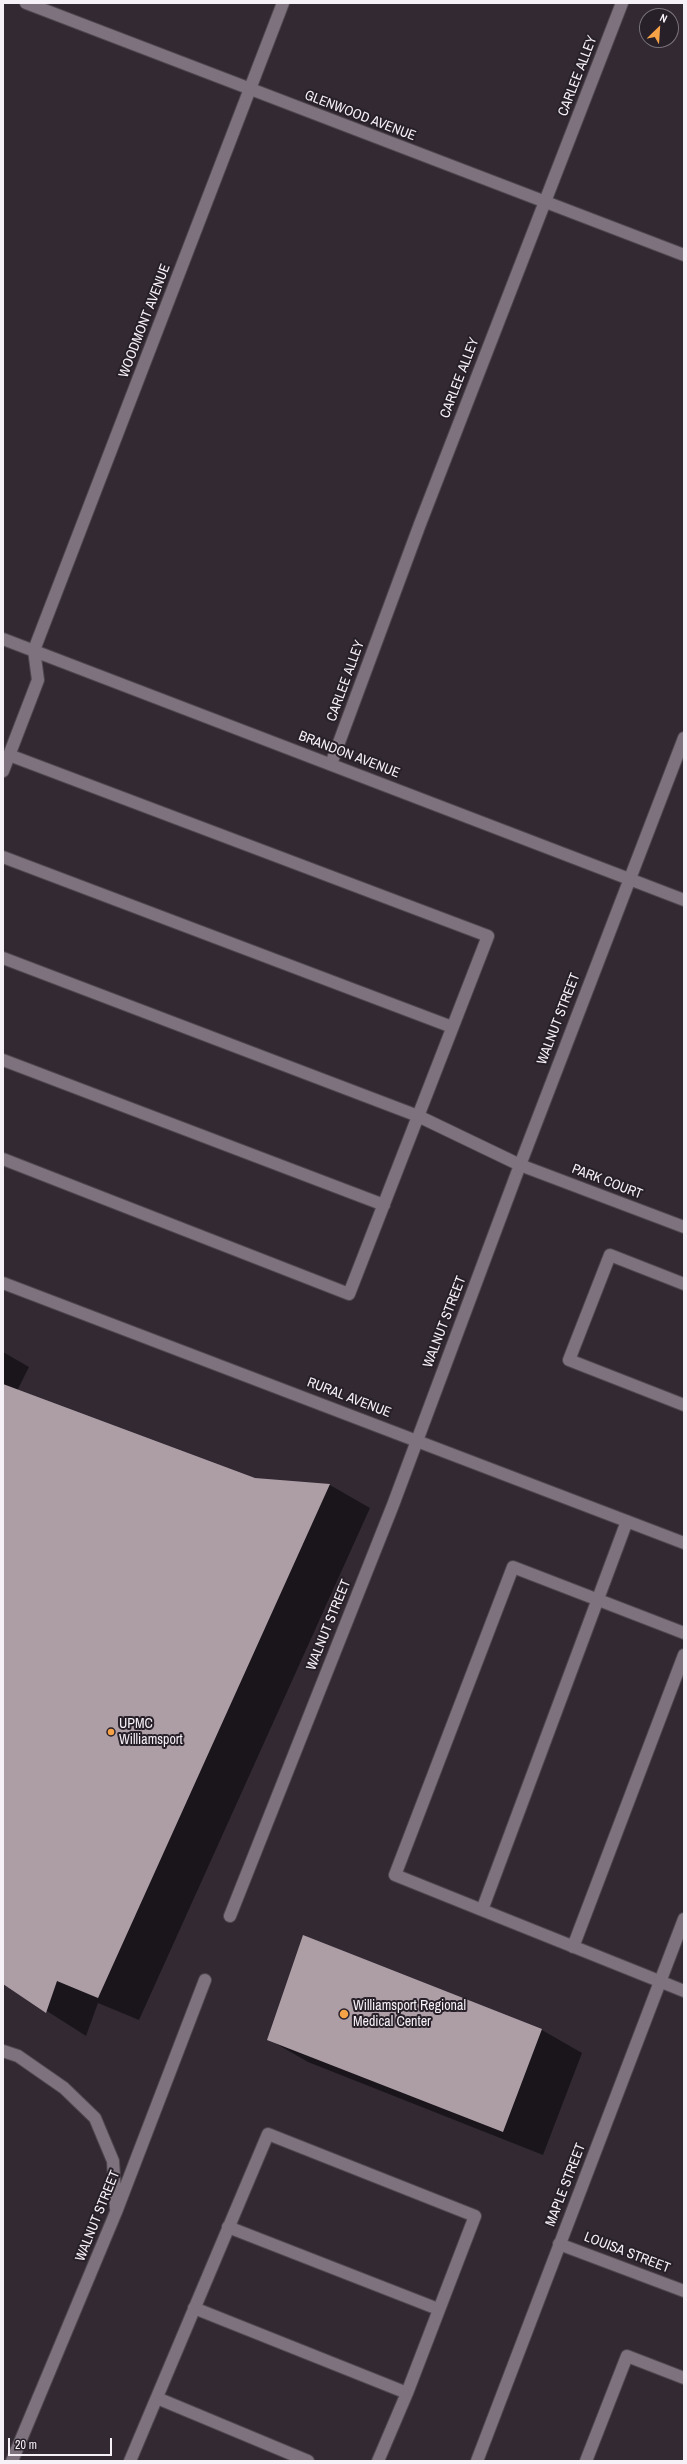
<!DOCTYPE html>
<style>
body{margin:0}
#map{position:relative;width:687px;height:2464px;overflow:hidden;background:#322933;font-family:"Archivo Narrow",sans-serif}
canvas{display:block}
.frame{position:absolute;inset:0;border:4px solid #f6f0f7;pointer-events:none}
.north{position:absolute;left:639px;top:8px;width:40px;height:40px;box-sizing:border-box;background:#282029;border:1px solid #7a737b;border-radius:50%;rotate:25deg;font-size:11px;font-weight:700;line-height:16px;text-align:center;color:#f6f0f7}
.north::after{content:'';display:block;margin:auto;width:14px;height:18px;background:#f6a247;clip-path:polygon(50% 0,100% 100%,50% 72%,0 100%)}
.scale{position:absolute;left:8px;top:2438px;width:104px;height:18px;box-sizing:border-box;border:2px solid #f6f0f7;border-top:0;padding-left:5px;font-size:12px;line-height:14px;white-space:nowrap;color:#f6f0f7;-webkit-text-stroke:3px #282029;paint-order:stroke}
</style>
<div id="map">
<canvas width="687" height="2464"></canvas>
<div class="frame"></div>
<div class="north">N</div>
<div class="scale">20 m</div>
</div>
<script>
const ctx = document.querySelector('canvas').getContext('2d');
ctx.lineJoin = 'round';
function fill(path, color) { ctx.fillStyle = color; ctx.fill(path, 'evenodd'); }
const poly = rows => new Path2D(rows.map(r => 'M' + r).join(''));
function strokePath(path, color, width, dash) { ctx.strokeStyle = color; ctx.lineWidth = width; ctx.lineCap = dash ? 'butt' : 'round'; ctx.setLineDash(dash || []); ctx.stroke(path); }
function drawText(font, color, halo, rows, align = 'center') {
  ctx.font = font + ' "Archivo Narrow",sans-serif'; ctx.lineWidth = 4; ctx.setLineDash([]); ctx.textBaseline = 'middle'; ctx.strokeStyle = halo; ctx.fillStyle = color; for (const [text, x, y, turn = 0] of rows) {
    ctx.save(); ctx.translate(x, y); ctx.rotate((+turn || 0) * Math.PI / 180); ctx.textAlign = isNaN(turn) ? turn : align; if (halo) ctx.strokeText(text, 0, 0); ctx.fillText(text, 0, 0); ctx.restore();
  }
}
const shadow = poly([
 [3,1352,29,1367,17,1391,255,1479,330,1485,370,1508,139,2020,98,2003,86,2036,3,1983],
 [542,2030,582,2053,543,2155,308,2062,268,2039]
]);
const building = poly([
 [3,1384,255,1478,330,1484,98,1998,57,1981,46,2013,3,1984],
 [303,1935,542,2029,503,2132,267,2040]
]);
const minor = poly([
 [26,3,684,255],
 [3,639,684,900],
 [331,764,420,524,622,3],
 [3,771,38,680,34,650,283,3],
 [3,857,452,1027],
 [3,958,418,1116,520,1165,684,1227],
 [3,1060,384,1205],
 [3,1159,349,1294,488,936,9,755],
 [3,1283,684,1543],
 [684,1284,610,1255,569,1360,684,1405],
 [627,1521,482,1910,684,1991],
 [482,1910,395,1875,513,1567,684,1633],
 [230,1916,393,1505,520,1165,684,738],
 [573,1947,684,1655],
 [3,2051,18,2056,64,2088,95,2118,113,2161,116,2209],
 [228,2227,438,2309],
 [559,2244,684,2291],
 [194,2308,407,2393],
 [157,2398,308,2461],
 [12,2461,116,2212,205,1980],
 [130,2461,268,2134,475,2216,407,2393,378,2461],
 [477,2461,684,1919],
 [586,2461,627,2356,684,2378]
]);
const markers = [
 [111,1732,4,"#f6a247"],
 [344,2014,5,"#f6a247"]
];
const streetNames = [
 ["CARLEE ALLEY",578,76,-69],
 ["GLENWOOD AVENUE",360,116,21],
 ["WOODMONT AVENUE",145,321,-69],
 ["CARLEE ALLEY",460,378,-69],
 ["CARLEE ALLEY",346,681,-70],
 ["BRANDON AVENUE",349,755,21],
 ["WALNUT STREET",559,1019,-69],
 ["PARK COURT",607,1182,21],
 ["WALNUT STREET",445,1322,-69],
 ["RURAL AVENUE",349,1398,21],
 ["WALNUT STREET",329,1625,-68],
 ["MAPLE STREET",566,2185,-69],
 ["WALNUT STREET",98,2216,-68],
 ["LOUISA STREET",627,2253,21]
];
const poiNames = [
 ["UPMC",119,1724],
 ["Williamsport",119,1740],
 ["Williamsport Regional",353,2006],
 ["Medical Center",353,2022]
];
fill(shadow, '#0007');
fill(building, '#ad9ea6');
strokePath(minor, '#4f474f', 14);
strokePath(minor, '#7d727e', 12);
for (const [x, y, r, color] of markers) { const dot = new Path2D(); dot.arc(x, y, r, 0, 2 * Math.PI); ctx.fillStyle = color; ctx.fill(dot); strokePath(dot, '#282029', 1.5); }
drawText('14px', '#f6f0f7', '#282029', streetNames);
drawText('14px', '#f6f0f7', '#282029', poiNames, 'left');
</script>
